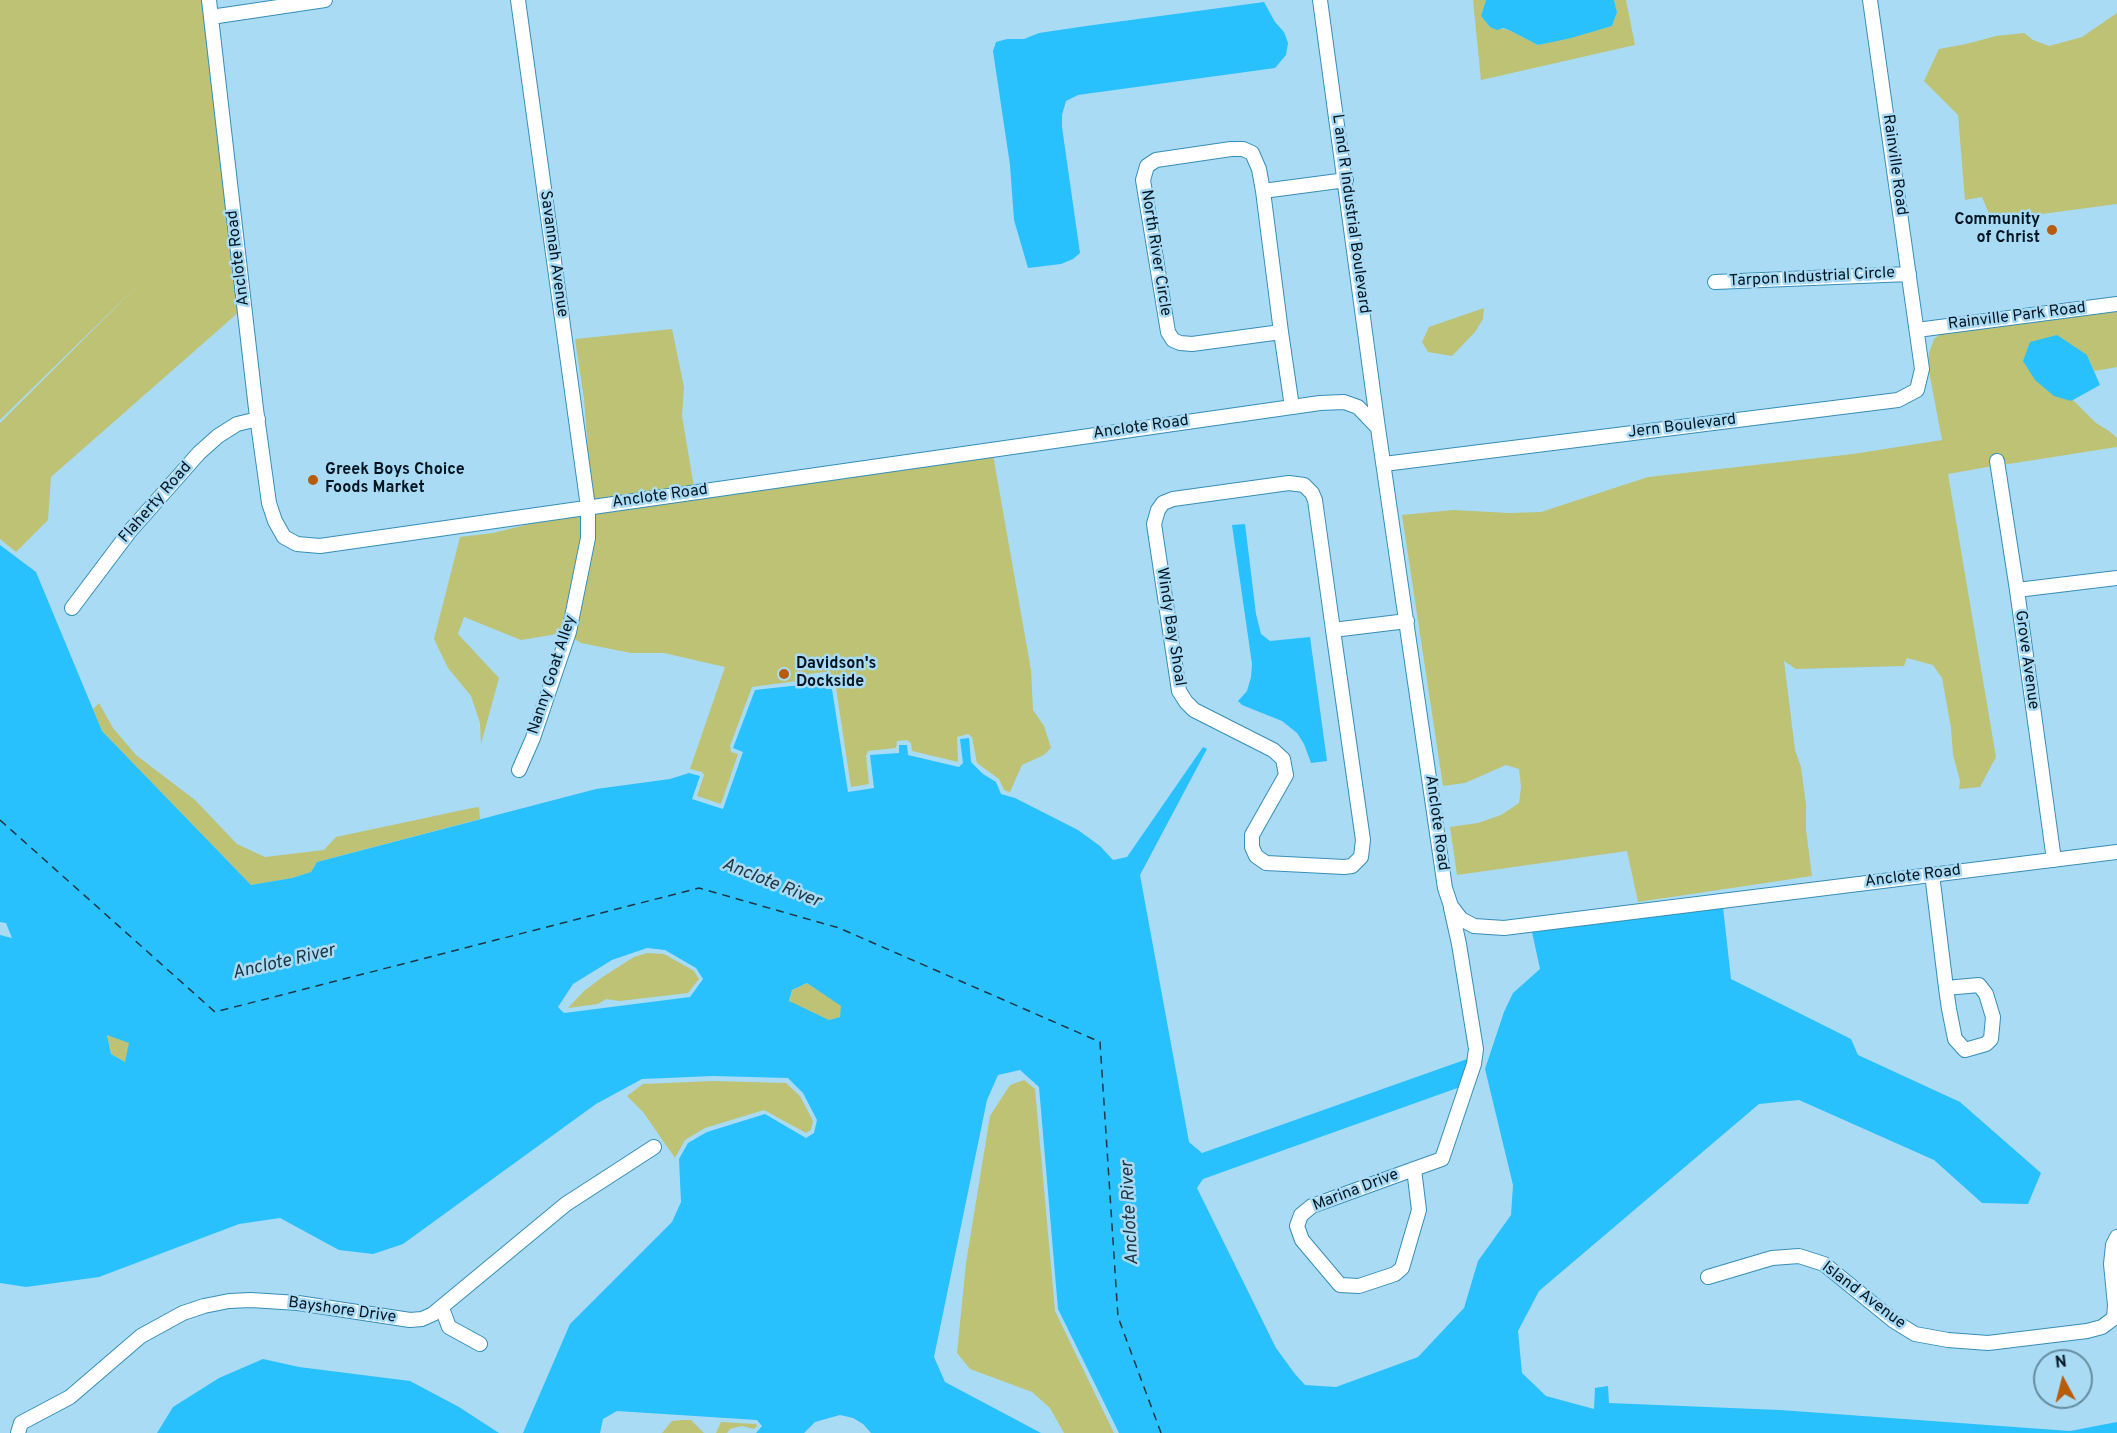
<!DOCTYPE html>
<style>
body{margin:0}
#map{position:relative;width:2117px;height:1433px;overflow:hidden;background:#aadbf5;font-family:Overpass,sans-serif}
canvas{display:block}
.north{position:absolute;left:2033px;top:1349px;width:60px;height:60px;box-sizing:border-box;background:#aadbf5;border:2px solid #668ca0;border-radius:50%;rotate:353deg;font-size:16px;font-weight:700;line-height:24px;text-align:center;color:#001521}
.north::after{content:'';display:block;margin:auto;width:21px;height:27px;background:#b85b0a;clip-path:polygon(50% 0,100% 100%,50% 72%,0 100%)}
</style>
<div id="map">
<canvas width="2117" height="1433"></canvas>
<div class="north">N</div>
</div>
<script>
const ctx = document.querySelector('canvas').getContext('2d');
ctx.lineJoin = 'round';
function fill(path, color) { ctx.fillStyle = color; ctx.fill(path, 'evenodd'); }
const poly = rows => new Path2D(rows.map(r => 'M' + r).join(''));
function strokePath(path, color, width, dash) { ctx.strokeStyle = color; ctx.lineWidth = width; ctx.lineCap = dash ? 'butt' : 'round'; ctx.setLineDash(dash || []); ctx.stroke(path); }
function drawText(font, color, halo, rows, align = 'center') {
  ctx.font = font + ' Overpass,sans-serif'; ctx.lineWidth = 5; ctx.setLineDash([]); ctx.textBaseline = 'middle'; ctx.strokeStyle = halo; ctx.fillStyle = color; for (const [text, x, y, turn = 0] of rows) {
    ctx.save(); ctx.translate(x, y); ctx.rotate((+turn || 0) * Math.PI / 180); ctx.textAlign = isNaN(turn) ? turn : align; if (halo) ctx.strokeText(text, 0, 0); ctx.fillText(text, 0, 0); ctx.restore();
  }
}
const green = poly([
 [0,0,205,0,240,311,51,477,48,520,16,552,0,539,0,423,143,280,0,420],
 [1473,0,1486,0,1481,16,1490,27,1509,30,1538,45,1612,26,1617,12,1614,0,1626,0,1635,45,1481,80],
 [2117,13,2117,204,2004,219,1990,216,1982,197,1965,200,1958,115,1924,81,1939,49,1966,44,1996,36,2024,33,2033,40,2049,46,2082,37],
 [1484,308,1483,319,1475,332,1452,356,1428,352,1422,342,1429,327],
 [2117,309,2117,367,2094,371,2087,355,2071,401,2073,400,2096,423,2109,431,2117,438,2117,447,2002,465,2001,455,1992,456,1993,466,1948,474,1996,757,1980,787,1959,789,1960,781,1953,755,1951,728,1942,678,1933,665,1907,658,1904,666,1796,669,1784,661,1795,750,1801,767,1806,805,1806,830,1812,876,1638,902,1627,851,1457,875,1450,827,1478,823,1501,815,1519,803,1521,787,1519,769,1506,765,1465,783,1443,786,1402,515,1453,510,1509,513,1541,512,1648,477,1853,454,1942,440,1928,366,1929,353,1934,339,1945,331],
 [672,329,684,387,682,416,694,487,592,501,584,399,575,339],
 [993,455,1031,670,1033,710,1044,726,1051,748,1044,755,1022,765,1010,792,1004,790,999,779,977,763,972,737,968,734,957,737,958,762,912,751,911,743,907,740,897,741,896,748,868,751,866,756,869,784,851,787,836,688,833,684,832,676,828,676,825,672,808,674,805,680,752,687,730,746,731,752,738,754,721,804,697,796,704,775,702,772,690,769,725,667,664,653,631,653,581,643,573,638,593,512],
 [584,513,583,538,563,633,521,640,464,617,458,634,499,678,481,744,480,723,471,696,448,668,434,639,460,537,493,533,558,517],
 [99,703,113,728,136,755,195,800,237,844,265,857,324,850,336,837,472,808,479,807,480,819,317,862,311,872,292,878,251,885,102,731,93,709],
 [647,953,664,954,694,971,699,979,688,993,620,1001,606,999,598,1004,568,1008,584,991,604,976,634,957],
 [807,983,842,1006,840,1017,829,1020,789,1002,792,990],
 [107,1034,130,1043,125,1062,111,1054],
 [1024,1080,1035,1089,1055,1311,1114,1433,1064,1433,1050,1408,1032,1392,970,1369,957,1353,966,1263,990,1116,1010,1085],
 [713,1081,786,1083,800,1096,813,1121,811,1130,806,1133,764,1110,705,1128,685,1140,675,1158,643,1112,627,1096,643,1084],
 [682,1420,691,1420,704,1433,662,1433,672,1421],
 [721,1422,756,1424,757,1426,754,1429,742,1426,730,1429,727,1433,716,1433]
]);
const water = poly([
 [1486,0,1614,0,1617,12,1612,26,1571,38,1538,45,1509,30,1503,28,1497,30,1490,27,1481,16],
 [1264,2,1275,22,1284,32,1288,43,1286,55,1275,68,1078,95,1066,101,1062,115,1062,127,1080,253,1073,259,1061,264,1028,268,1014,220,1010,165,993,51,996,42,1007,39,1024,39,1039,33,1086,26],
 [2057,335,2087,355,2100,385,2071,401,2054,396,2035,380,2023,361,2030,342],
 [1245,524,1256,614,1261,634,1270,641,1310,637,1327,761,1311,763,1304,744,1297,733,1282,721,1242,705,1238,701,1247,691,1251,677,1252,664,1232,525],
 [0,545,36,572,102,731,251,885,292,878,311,872,317,862,596,789,670,779,689,773,700,776,692,799,723,809,743,752,733,748,755,690,809,684,809,678,824,676,826,689,832,689,848,792,874,788,870,755,899,753,899,745,907,745,908,755,959,767,963,763,960,739,969,738,971,762,983,774,996,782,1001,794,1015,798,1078,830,1100,846,1113,860,1127,857,1203,747,1207,749,1140,875,1189,1142,1202,1153,1470,1058,1463,1086,1203,1179,1197,1188,1276,1348,1295,1374,1305,1385,1336,1387,1418,1357,1464,1308,1478,1261,1511,1215,1513,1185,1485,1069,1504,1012,1513,993,1540,969,1532,932,1723,907,1731,979,1851,1039,1858,1055,1960,1102,2041,1173,2028,1204,1982,1203,1934,1160,1799,1100,1759,1104,1539,1291,1518,1331,1522,1373,1546,1396,1594,1409,1595,1388,1608,1386,1609,1403,1780,1410,2070,1431,2117,1422,2117,1433,1119,1433,1058,1309,1039,1087,1020,1070,998,1075,987,1100,934,1357,945,1382,1041,1433,871,1433,863,1424,853,1418,840,1415,815,1422,804,1433,756,1433,762,1426,757,1420,617,1411,603,1419,600,1433,523,1433,570,1324,672,1222,681,1202,679,1159,688,1143,707,1132,765,1114,806,1138,814,1133,817,1120,803,1093,788,1078,713,1076,642,1079,596,1104,403,1244,373,1254,339,1250,280,1218,239,1224,99,1277,26,1287,0,1283,0,935,12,938,6,923,0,922],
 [647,948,665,950,696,968,703,979,690,997,564,1013,558,1007,573,984,612,960],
 [807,983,841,1006,840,1017,829,1020,789,1001,792,990],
 [107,1035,129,1043,125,1062,111,1054],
 [263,1359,299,1367,410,1381,459,1407,499,1433,157,1433,173,1407,219,1378]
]);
const ferry = poly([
 [0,820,215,1012,699,888,839,928,1100,1042,1118,1317,1161,1433]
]);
const minor = poly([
 [209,0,256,409,269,503,275,521,284,537,297,544,320,546,1320,403,1344,402,1358,407,1378,428],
 [518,0,588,507,588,538,569,632,533,738,519,770],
 [1320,0,1378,428,1445,888,1451,906,1461,919,1474,926,1504,928,2117,852],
 [211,17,325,0],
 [1263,191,1346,180],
 [1715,282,1909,274],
 [1917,330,2117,304],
 [1281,332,1263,191,1259,169,1252,153,1243,149,1231,149,1156,160,1147,166,1143,180,1168,332,1173,340,1180,343,1192,344,1281,332,1292,407],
 [1997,461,2017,590,2054,860],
 [1384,464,1898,400,1917,390,1922,369,1870,0],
 [2017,590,2117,578],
 [72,608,130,531,199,453,218,436,237,424,258,419],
 [1333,630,1363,840,1361,857,1352,866,1344,867,1266,863,1256,856,1252,847,1252,835,1286,775,1283,759,1273,750,1194,710,1186,702,1179,691,1154,524,1158,510,1163,503,1173,499,1289,483,1304,485,1312,493,1315,500,1333,630,1407,621],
 [1932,874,1946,988,1949,1009,1955,1039,1965,1050,1986,1044,1991,1039,1993,1017,1986,994,1979,985,1946,988],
 [1414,1169,1419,1210,1402,1268,1395,1274,1359,1286,1340,1285,1302,1240,1297,1226,1301,1215,1312,1206,1414,1169],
 [1414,1169,1442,1159,1474,1064,1476,1049,1459,944,1451,908],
 [1708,1277,1772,1258,1799,1256,1824,1264,1894,1321,1915,1334,1948,1340,1988,1343,2087,1331,2102,1327,2114,1318,2115,1305,2111,1264,2113,1245,2117,1237],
 [442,1308,449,1327,480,1344],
 [18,1433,21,1423,70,1397,141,1336,183,1313,204,1306,229,1301,251,1300,298,1303,410,1320,422,1319,433,1314,566,1204,654,1147]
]);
const markers = [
 [2052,230,6,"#b85b0a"],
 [313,480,6,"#b85b0a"],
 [784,674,6,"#b85b0a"]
];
const streetNames = [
 ["Rainville Road",1894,165,82],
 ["L and R Industrial Boulevard",1350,214,82],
 ["North River Circle",1155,253,81],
 ["Savannah Avenue",553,254,82],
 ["Anclote Road",239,258,-97],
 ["Tarpon Industrial Circle",1812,278,-3],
 ["Rainville Park Road",2017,317,-7],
 ["Jern Boulevard",1682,427,-7],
 ["Anclote Road",1141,428,-8],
 ["Anclote Road",660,497,-8],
 ["Flaherty Road",156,503,-49],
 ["Windy Bay Shoal",1170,627,81],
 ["Grove Avenue",2026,660,82],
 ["Nanny Goat Alley",553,675,-72],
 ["Anclote Road",1436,823,82],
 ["Anclote Road",1913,877,-7],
 ["Marina Drive",1356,1191,-21],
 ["Island Avenue",1863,1296,37],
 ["Bayshore Drive",342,1311,8]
];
const poiNames = [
 ["Community",2040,221,"right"],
 ["of Christ",2040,239,"right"],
 ["Greek Boys Choice",325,471],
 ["Foods Market",325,489],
 ["Davidson's",796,665],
 ["Dockside",796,683]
];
const waterNames = [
 ["Anclote River",771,884,22],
 ["Anclote River",284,963,-13],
 ["Anclote River",1131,1213,-93]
];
fill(green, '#bdc275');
fill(water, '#29c0fe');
strokePath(ferry, '#203642', 1.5, [8, 6]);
strokePath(minor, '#358eb7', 16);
strokePath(minor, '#fff', 14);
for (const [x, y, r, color] of markers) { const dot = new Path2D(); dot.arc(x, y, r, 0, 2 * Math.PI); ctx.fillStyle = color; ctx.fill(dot); strokePath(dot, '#aadbf5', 2); }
drawText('16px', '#001521', '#aadbf5', streetNames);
drawText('bold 16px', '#001521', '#aadbf5', poiNames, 'left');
drawText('italic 18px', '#203642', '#aadbf5', waterNames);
</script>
